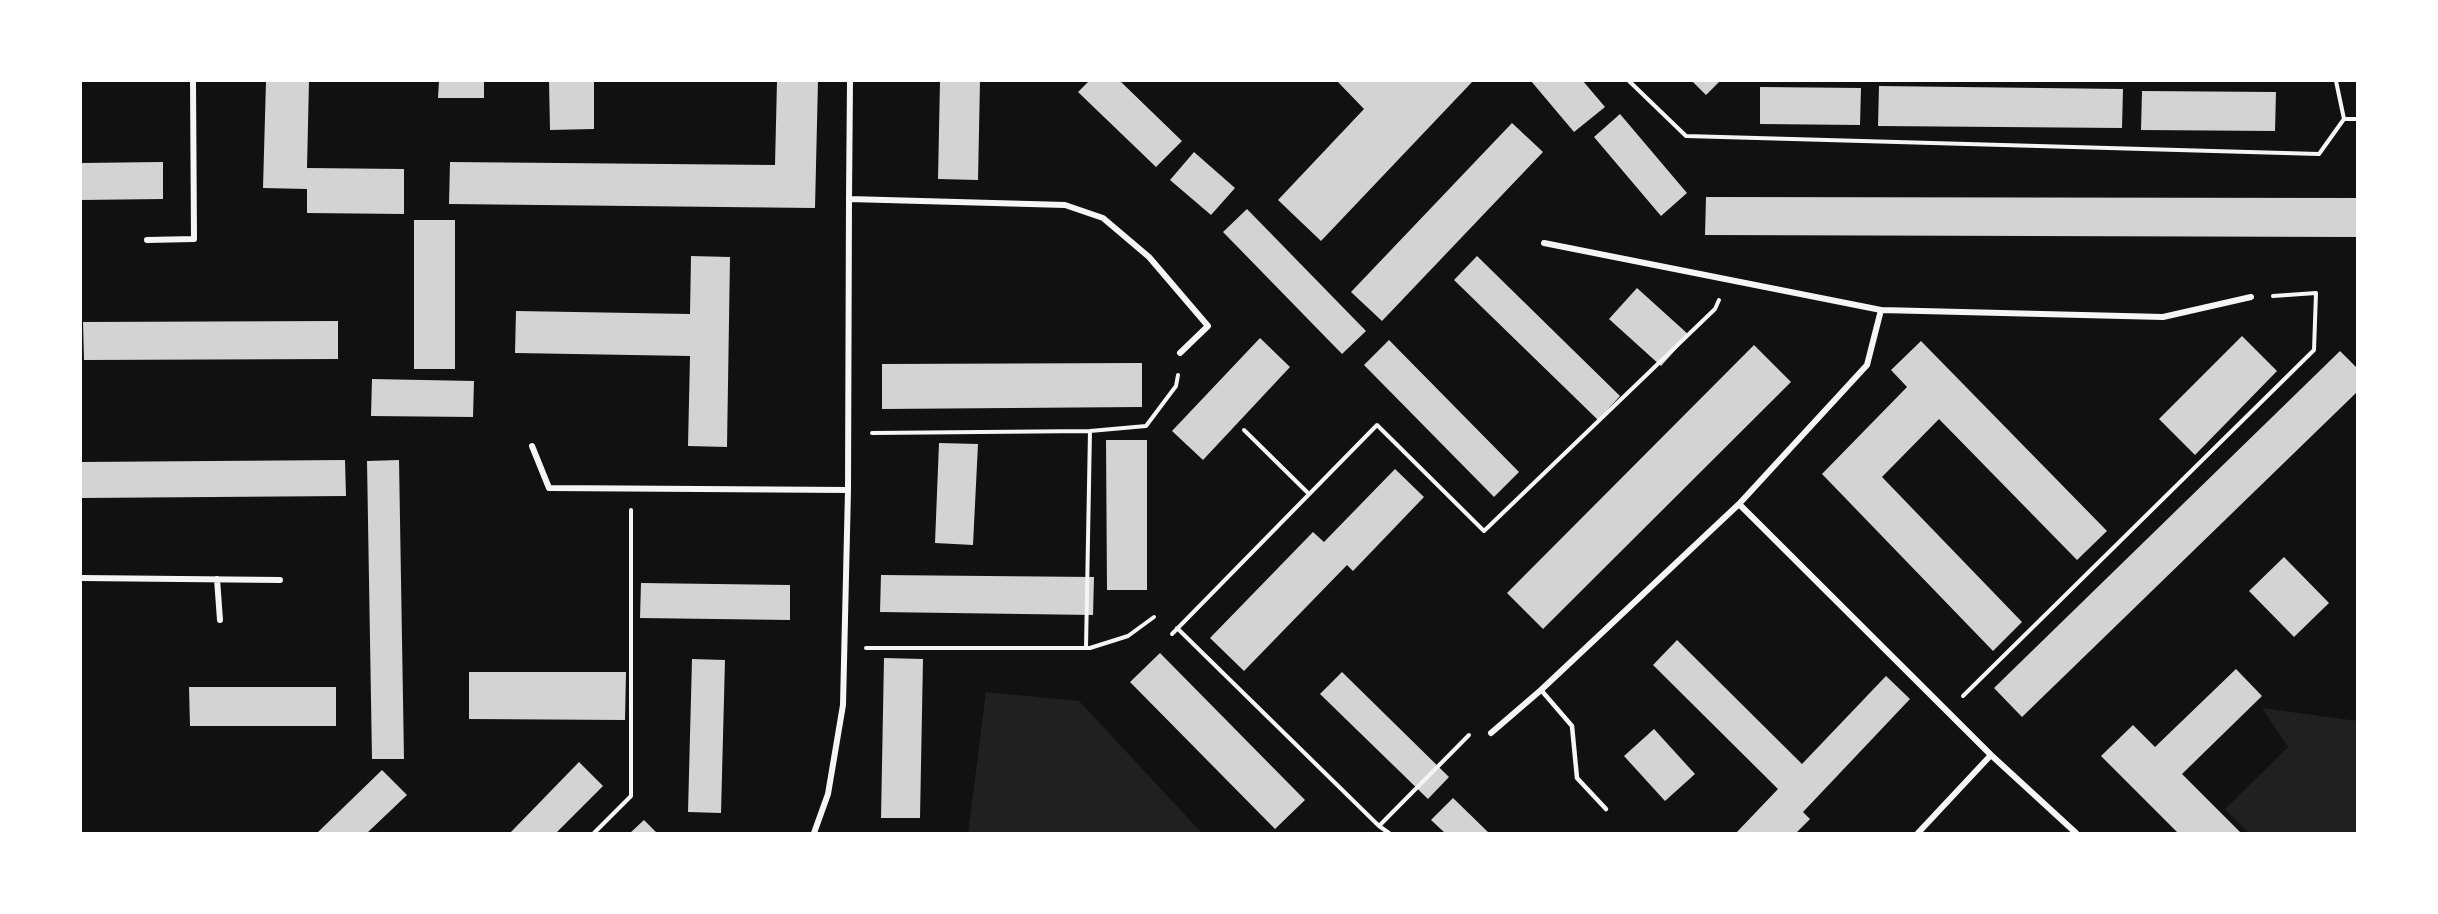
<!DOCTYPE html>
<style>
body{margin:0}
#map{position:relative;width:2438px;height:914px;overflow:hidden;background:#111;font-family:"Roboto Serif",serif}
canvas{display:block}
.frame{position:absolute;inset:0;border:82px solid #fff;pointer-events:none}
</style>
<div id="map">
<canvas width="2438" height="914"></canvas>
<div class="frame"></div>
</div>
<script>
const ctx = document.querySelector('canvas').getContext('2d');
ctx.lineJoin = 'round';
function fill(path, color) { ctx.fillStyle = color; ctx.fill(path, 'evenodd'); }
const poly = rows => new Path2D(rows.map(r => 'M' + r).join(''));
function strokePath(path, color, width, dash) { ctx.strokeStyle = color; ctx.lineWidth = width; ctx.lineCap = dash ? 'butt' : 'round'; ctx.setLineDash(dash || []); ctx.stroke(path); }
const green = poly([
 [986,692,1079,701,1202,833,968,833],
 [2262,708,2357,721,2357,833,2249,833,2225,809,2288,747]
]);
const building = poly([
 [266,81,309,81,307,168,404,169,404,214,307,213,307,189,263,188],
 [439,81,484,81,484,98,438,98],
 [549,81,594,81,594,129,550,130],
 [777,81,818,81,815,208,449,204,450,162,775,165],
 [940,81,980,81,978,180,938,179],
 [1089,81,1120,81,1182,141,1156,167,1078,92],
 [1337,81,1473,81,1321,241,1278,200,1364,109],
 [1531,81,1583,81,1605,107,1574,132],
 [1692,81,1720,81,1706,95],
 [1879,86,2123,89,2122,128,1878,126],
 [1760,87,1861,88,1860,125,1760,124],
 [2142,91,2276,92,2275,131,2141,130],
 [1620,114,1687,193,1661,216,1594,137],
 [1512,123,1543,152,1382,321,1351,292],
 [1194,152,1235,188,1211,215,1170,180],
 [163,162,163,199,81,200,81,163],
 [1706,197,2357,198,2357,237,1705,235],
 [1247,209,1366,331,1342,354,1223,232],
 [414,220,455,220,455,369,414,369],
 [691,256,730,257,727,447,688,446,690,356,515,353,516,311,690,314],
 [1477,256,1620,396,1598,420,1454,280],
 [1637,288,1689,335,1661,366,1609,319],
 [338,321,338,359,84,360,83,322],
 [2242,336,2277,371,2195,455,2159,419],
 [1260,338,1290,367,1203,460,1172,431],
 [1389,340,1519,472,1494,497,1364,365],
 [1921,341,2107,531,2077,560,1939,419,1882,477,2022,622,1993,651,1822,474,1907,387,1891,370],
 [1754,345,1791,382,1543,629,1507,593],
 [2340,351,2357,368,2357,392,2022,717,1994,688],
 [1142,363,1142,407,882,409,882,364],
 [372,379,474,381,473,417,371,416],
 [1106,440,1147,440,1147,590,1107,590],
 [939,443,978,444,973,545,935,543],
 [345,460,346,496,81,498,81,462],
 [399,460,404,759,372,759,367,461],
 [1395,469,1424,497,1353,571,1347,565,1244,671,1210,638,1313,532,1324,542],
 [2284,557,2329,603,2294,637,2249,591],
 [881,575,1094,577,1093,615,880,612],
 [641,583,790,585,790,620,640,618],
 [1677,640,1802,764,1886,676,1910,699,1803,812,1810,819,1796,833,1736,833,1778,789,1653,665],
 [1160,653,1305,800,1275,829,1130,682],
 [884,658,923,659,920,818,881,818],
 [692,659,725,660,721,813,688,812],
 [2236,669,2262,696,2182,774,2241,833,2178,833,2101,756,2133,725,2155,747],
 [469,672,626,672,625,720,469,719],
 [1342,672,1449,777,1428,799,1320,694],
 [189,687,336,687,336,726,190,726],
 [1654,729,1695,774,1665,801,1624,756],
 [579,762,603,786,556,833,510,833],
 [382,770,407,795,367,833,317,833],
 [1453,798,1489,833,1445,833,1431,820],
 [644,820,657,833,630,833]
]);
const path = poly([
 [1629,81,1686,136,2319,154,2344,119],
 [2336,81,2344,119,2357,119],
 [1244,430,1309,494],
 [872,433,1090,431],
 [1177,628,1379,826,1469,735],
 [1172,634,1377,425,1484,531,1715,309,1719,300],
 [866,648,1090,648,1128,636,1154,617],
 [1086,648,1090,431,1146,426,1176,386,1178,375],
 [1963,696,2314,350,2316,293,2273,296],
 [1379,826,1389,833],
 [594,833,631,796,631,510]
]);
const service = poly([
 [1541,690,1572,726,1577,778,1606,809]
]);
const minor = poly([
 [849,199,850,81],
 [147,240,194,239,193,81],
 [1544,243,1881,310],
 [532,446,549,488,848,490,843,705,828,794,814,833],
 [848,490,849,199,1065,205,1103,218,1149,257,1208,326,1180,353],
 [81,578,280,580],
 [217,579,220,620],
 [1491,733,1541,690,1739,504],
 [1918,833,1991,755],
 [2076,833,1991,755,1739,504,1867,365,1881,310,2163,317,2251,297]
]);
fill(green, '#202020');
fill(building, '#d3d3d3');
strokePath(path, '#f5f5f5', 4);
strokePath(service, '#f5f5f5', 4.5);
strokePath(minor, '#f5f5f5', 6);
</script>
